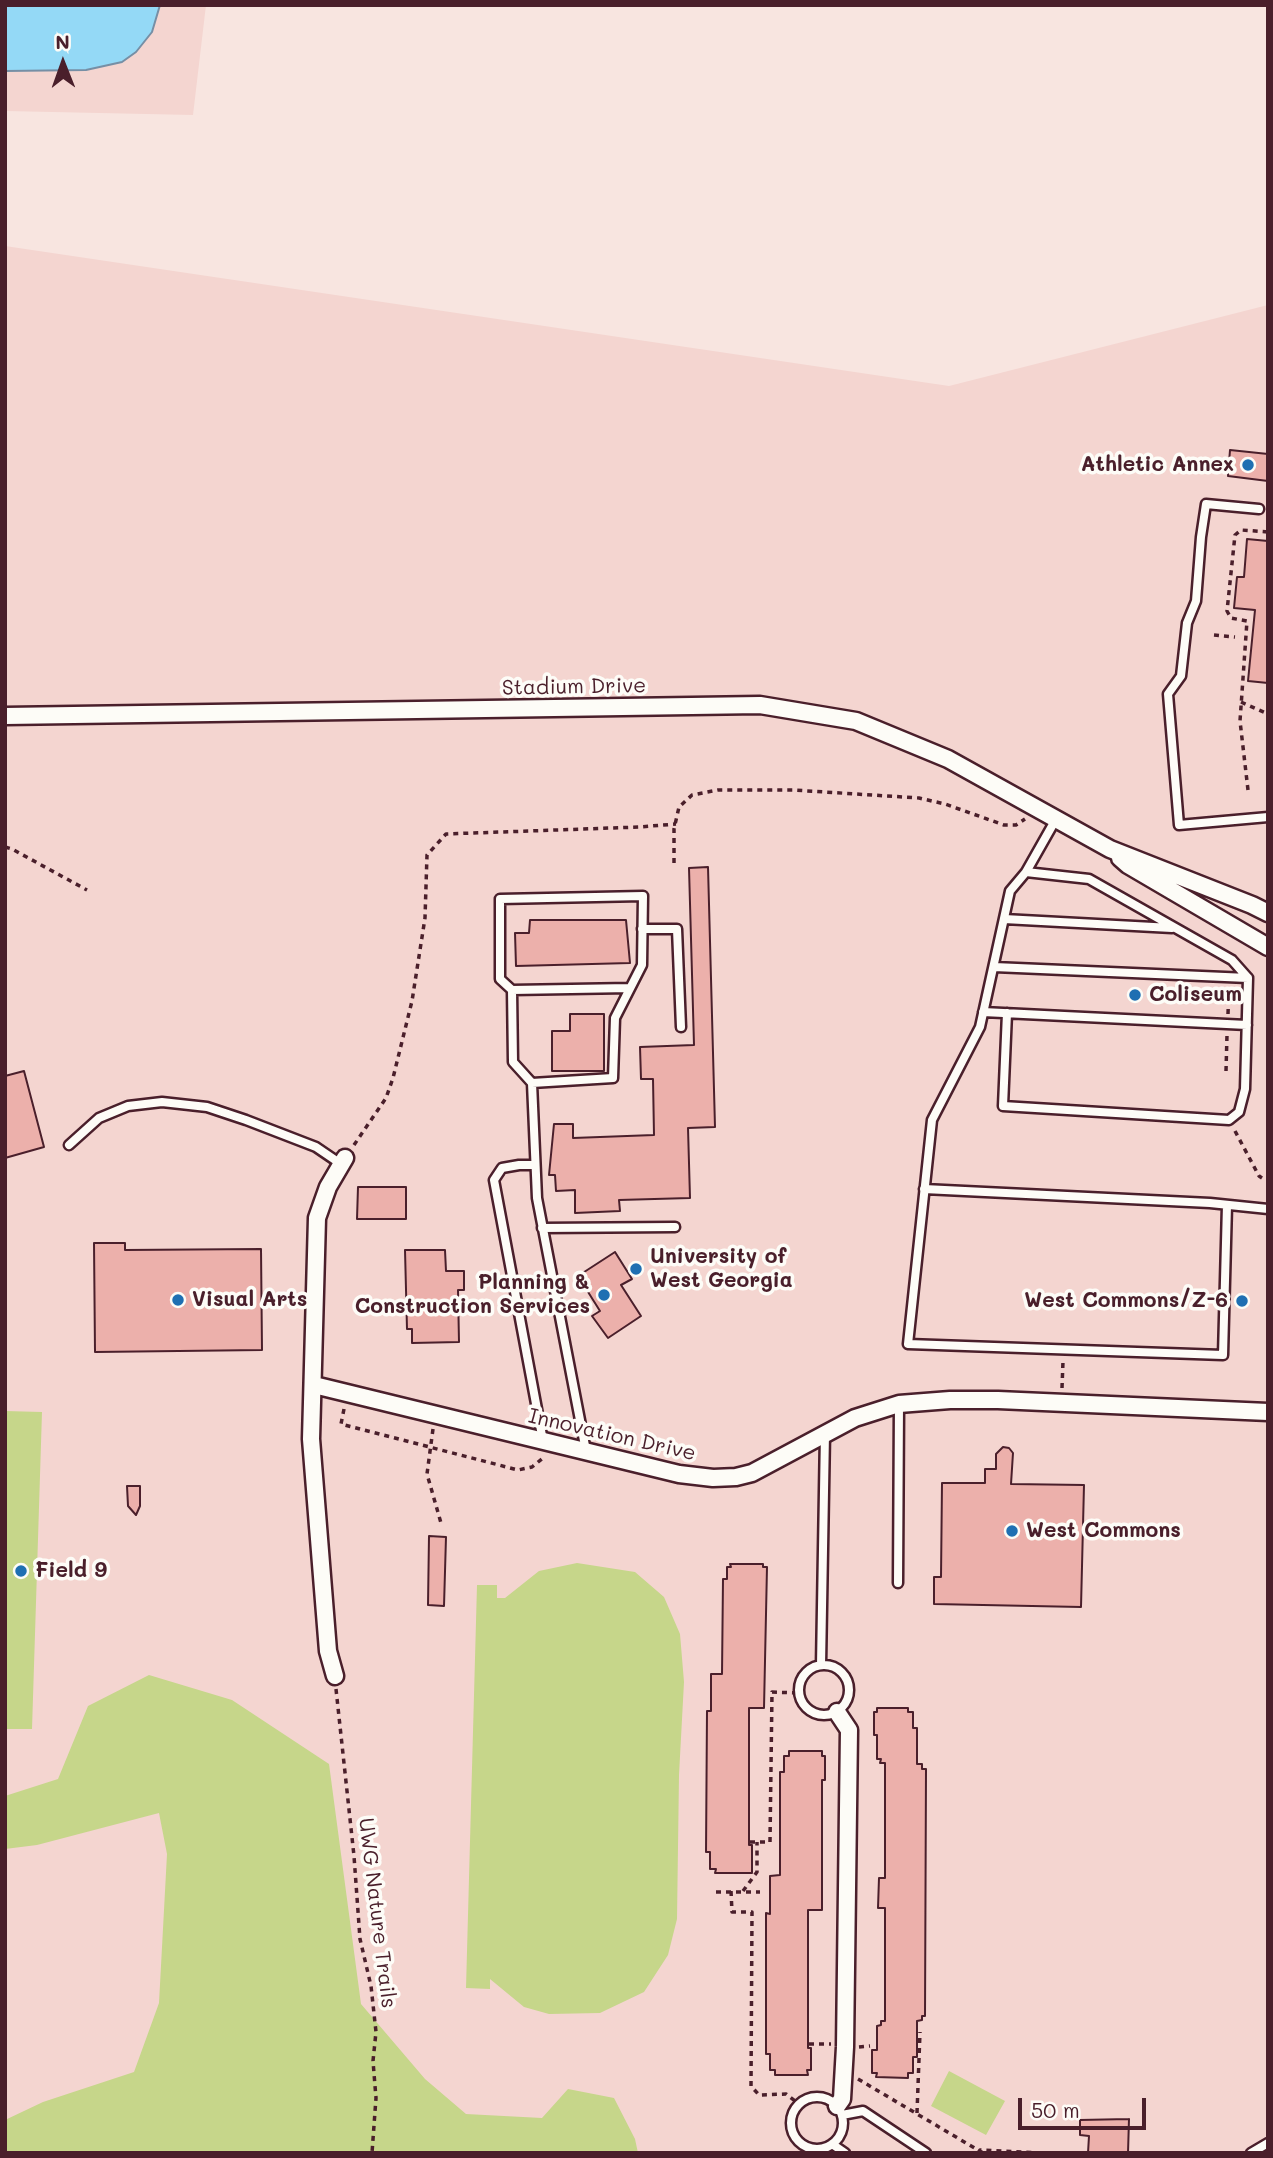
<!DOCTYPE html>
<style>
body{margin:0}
#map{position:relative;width:1273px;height:2158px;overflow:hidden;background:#f8e5e0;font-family:Mali,sans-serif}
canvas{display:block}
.frame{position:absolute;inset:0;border:7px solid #4a1f2b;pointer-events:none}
.north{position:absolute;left:28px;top:28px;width:70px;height:70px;-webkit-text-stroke:5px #fdfcf7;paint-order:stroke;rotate:359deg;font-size:19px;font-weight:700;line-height:28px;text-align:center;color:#4a1f2b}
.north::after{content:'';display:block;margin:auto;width:24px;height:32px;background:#4a1f2b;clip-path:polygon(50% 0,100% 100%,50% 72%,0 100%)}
.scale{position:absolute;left:1018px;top:2098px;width:128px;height:32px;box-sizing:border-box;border:4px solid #4a1f2b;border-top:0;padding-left:9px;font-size:21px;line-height:24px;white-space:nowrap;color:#4a1f2b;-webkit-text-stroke:5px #fdfcf7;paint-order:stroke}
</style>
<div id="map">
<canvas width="1273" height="2158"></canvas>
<div class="frame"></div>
<div class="north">N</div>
<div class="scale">50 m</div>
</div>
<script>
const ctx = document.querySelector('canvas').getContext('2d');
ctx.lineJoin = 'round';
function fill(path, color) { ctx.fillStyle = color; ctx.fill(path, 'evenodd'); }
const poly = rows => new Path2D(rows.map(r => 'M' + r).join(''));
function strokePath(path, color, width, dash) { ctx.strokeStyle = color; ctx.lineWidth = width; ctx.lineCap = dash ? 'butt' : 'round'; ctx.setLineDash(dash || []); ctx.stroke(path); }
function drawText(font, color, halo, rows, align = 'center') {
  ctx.font = font + ' Mali,sans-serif'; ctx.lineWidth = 7; ctx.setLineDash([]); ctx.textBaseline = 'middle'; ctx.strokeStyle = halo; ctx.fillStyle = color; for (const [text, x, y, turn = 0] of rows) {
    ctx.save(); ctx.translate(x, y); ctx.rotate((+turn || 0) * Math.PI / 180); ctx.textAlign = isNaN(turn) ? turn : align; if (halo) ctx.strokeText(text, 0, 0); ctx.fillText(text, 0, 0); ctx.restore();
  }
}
const built = poly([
 [5,5,206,5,193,115,5,111],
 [5,246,949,386,1268,305,1268,2153,5,2153]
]);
const green = poly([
 [5,1411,42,1412,32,1729,5,1729],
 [577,1563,635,1572,664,1597,680,1634,684,1682,679,1775,677,1919,668,1955,644,1992,600,2013,549,2014,524,2007,490,1979,490,1989,466,1988,477,1585,497,1585,497,1598,505,1598,539,1571],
 [149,1675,232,1700,329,1764,361,2004,425,2079,466,2114,542,2118,568,2089,614,2098,635,2139,638,2153,5,2153,5,2120,43,2102,134,2072,159,2003,167,1854,159,1813,37,1845,5,1849,5,1796,58,1779,88,1706],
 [949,2071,1005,2101,986,2135,931,2106]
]);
const water = poly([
 [5,5,160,5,152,32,136,52,122,62,86,70,5,71,5,5]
]);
const building = poly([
 [1230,450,1268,454,1268,481,1228,476,1230,450],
 [1247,539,1268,541,1268,683,1248,681,1255,610,1234,608,1237,577,1244,577,1247,539],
 [708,867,715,1127,688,1128,690,1198,619,1200,620,1211,575,1213,575,1190,556,1191,555,1175,549,1175,554,1124,573,1124,573,1138,654,1135,653,1079,641,1079,640,1047,694,1045,689,868,708,867],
 [530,920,626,920,630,963,516,966,515,933,529,933,530,920],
 [570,1014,604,1014,604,1071,552,1071,552,1031,570,1031,570,1014],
 [24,1071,44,1147,5,1158,5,1076,24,1071],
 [358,1187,406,1187,406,1219,357,1219,358,1187],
 [94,1243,125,1243,125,1250,261,1249,262,1350,95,1352,94,1243],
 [405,1250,445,1250,446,1271,464,1271,464,1290,458,1290,459,1342,412,1343,412,1329,407,1329,405,1250],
 [615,1252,632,1279,621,1285,641,1316,608,1338,592,1316,600,1311,578,1276,615,1252],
 [1003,1447,1009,1448,1013,1453,1011,1484,1084,1485,1081,1607,934,1604,934,1577,941,1577,942,1483,985,1483,985,1469,996,1469,996,1454,1003,1447],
 [127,1486,140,1486,140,1506,136,1515,128,1506,127,1486],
 [429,1536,446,1537,444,1606,428,1605,429,1536],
 [730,1564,763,1564,763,1567,767,1567,764,1708,749,1708,749,1845,752,1845,752,1873,715,1873,716,1869,710,1869,710,1852,706,1852,707,1711,711,1711,711,1674,722,1674,723,1579,727,1579,727,1567,731,1567,730,1564],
 [877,1708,908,1708,908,1712,913,1712,913,1728,917,1728,917,1764,922,1764,922,1769,926,1769,925,2016,922,2016,922,2020,917,2021,917,2057,913,2057,913,2073,908,2073,908,2078,876,2077,877,2073,872,2073,872,2050,877,2050,877,2026,881,2025,881,2021,885,2021,885,1908,878,1908,879,1878,885,1878,885,1763,880,1763,881,1759,877,1759,877,1735,874,1735,874,1712,877,1712,877,1708],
 [789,1751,822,1751,822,1756,825,1756,825,1780,822,1780,822,1910,808,1910,808,2048,811,2048,811,2070,807,2070,808,2075,775,2075,775,2070,770,2070,770,2054,766,2054,766,1913,770,1914,770,1876,780,1875,780,1772,784,1772,784,1756,789,1756,789,1751],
 [1129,2119,1128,2153,1088,2153,1089,2136,1080,2135,1080,2120,1129,2119]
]);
const path = poly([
 [1214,635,1235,637],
 [1241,702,1268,714],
 [1248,790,1240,721,1247,621,1231,618,1227,611,1235,535,1241,530,1268,532],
 [5,847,12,849,87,890],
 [674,863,674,829,679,807,692,795,718,790,793,790,919,798,945,804,1004,825,1016,825,1025,819],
 [1228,1014,1229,986],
 [1226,1071,1227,1035],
 [1235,1131,1259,1176,1262,1178],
 [354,1145,386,1098,393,1078,412,1001,425,918,427,855,446,834,639,827,676,824],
 [1062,1388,1063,1361],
 [344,1409,341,1424,518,1470,532,1467,543,1458],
 [433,1429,427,1474,441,1523],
 [336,1689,354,1856,360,1939,371,1986,376,2032,373,2061,376,2098,372,2153],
 [750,1842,770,1842,772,1692,798,1693],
 [731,1891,732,1912,752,1912,751,2086,759,2095,786,2094,799,2104],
 [743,1891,757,1872,757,1842],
 [716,1892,760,1892],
 [809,2044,831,2044],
 [859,2047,870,2046],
 [858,2079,983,2153],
 [917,2113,920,2032],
 [978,2153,980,2150,1039,2153]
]);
const lane = poly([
 [1259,509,1206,504,1201,537,1196,601,1187,623,1181,676,1168,694,1179,825,1268,817],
 [1056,819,1026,872,1010,891,980,1027,932,1120,908,1344,1223,1355,1227,1205],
 [1004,919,1172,928],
 [642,929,677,929,681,1027],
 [994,967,1248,978],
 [512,990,630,988],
 [983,1012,1247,1025],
 [1007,1013,1003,1106,1229,1120,1239,1112,1245,1089,1248,978,1232,960,1089,879,1026,872],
 [532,1083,613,1078,615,1018,642,965,643,896,500,899,500,979,512,990,513,1062,532,1083,537,1198,586,1451],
 [69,1145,99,1118,128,1106,162,1102,207,1107,246,1120,316,1147,341,1164],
 [535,1165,519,1165,502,1168,494,1180,543,1441],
 [924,1189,1210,1203,1268,1209],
 [542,1228,675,1227],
 [898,1583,899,1404],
 '799 1690a25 25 0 1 1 50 0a25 25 0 1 1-50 0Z',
 [821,1665,825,1433],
 '791 2123a26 26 0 1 1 52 0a26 26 0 1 1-52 0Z',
 [842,2115,863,2111,926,2153],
 [832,2144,845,2153],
 [1251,2153,1268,2143]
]);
const street = poly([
 [5,716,760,705,856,721,948,759,1110,849,1252,905,1268,913],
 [1120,858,1128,865,1268,947],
 [314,1385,679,1474,713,1478,736,1477,752,1473,855,1418,899,1404,950,1400,998,1400,1268,1412],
 [335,1676,328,1651,311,1439,317,1218,328,1187,345,1158],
 [837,1712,849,1730,845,2047,842,2099,837,2106]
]);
const markers = [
 [1248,465,7,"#1f6fb2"],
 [1135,995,7,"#1f6fb2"],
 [636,1269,7,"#1f6fb2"],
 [604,1295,7,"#1f6fb2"],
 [178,1300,7,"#1f6fb2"],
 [1242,1301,7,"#1f6fb2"],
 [1012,1531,7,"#1f6fb2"],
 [21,1571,7,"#1f6fb2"]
];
const poiNames = [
 ["Athletic Annex",1234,465,"right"],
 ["Coliseum",1149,995],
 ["University of",650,1257],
 ["West Georgia",650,1281],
 ["Planning &",590,1283,"right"],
 ["Construction Services",590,1307,"right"],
 ["Visual Arts",192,1300],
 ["West Commons/Z-6",1228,1301,"right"],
 ["West Commons",1026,1531],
 ["Field 9",35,1571]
];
const streetNames = [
 ["Stadium Drive",574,687,-1],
 ["Innovation Drive",612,1435,13],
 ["UWG Nature Trails",377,1913,83]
];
fill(built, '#f4d5d0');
fill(green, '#c6d68a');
fill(water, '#94d9f6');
strokePath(water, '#768fa5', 2);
fill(building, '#ecb0ab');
strokePath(building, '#4a1f2b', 2);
strokePath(lane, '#4a1f2b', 13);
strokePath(street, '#4a1f2b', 21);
strokePath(path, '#4a1f2b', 3.5, [5, 5]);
strokePath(lane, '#fdfcf7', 8);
strokePath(street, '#fdfcf7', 16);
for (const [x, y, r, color] of markers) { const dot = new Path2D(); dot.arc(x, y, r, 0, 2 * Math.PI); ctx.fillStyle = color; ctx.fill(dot); strokePath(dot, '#fdfcf7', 2.5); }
drawText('bold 21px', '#4a1f2b', '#fdfcf7', poiNames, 'left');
drawText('21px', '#4a1f2b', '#fdfcf7', streetNames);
</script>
